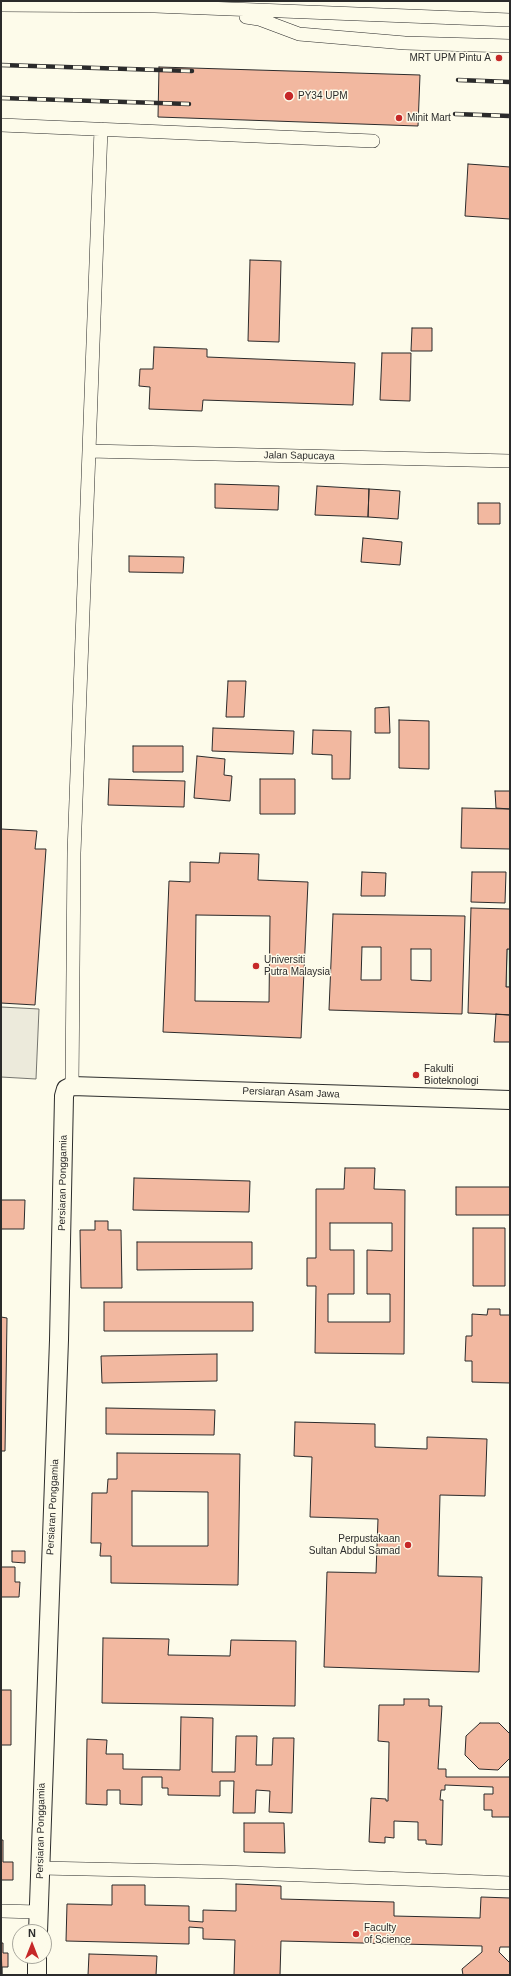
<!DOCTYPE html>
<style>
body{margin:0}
#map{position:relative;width:511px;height:1976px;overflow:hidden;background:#fdfbea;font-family:Helvetica,sans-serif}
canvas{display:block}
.frame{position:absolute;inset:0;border:2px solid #2b2b2b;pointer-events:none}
.north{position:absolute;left:12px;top:1924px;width:40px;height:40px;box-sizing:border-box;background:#fdfbea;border:1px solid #a9a89e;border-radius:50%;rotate:0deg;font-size:11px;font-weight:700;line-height:16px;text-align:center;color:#2b2b2b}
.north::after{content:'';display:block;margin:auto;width:14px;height:18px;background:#c62828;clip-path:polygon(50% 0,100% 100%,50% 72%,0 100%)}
</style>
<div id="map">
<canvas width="511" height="1976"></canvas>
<div class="frame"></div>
<div class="north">N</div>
</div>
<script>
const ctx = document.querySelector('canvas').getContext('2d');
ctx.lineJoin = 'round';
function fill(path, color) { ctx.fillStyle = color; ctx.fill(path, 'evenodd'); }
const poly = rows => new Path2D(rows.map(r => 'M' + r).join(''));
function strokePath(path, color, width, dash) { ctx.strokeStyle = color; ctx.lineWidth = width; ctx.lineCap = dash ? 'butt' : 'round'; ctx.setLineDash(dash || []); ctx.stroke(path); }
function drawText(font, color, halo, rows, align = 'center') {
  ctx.font = font + ' Helvetica,sans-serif'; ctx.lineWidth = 3; ctx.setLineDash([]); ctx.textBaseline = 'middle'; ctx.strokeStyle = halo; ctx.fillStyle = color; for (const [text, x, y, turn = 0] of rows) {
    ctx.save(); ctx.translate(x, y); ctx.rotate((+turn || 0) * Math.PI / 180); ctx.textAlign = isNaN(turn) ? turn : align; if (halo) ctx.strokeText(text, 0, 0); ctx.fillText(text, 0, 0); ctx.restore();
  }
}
const green = poly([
 [507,949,510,949,510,987,506,987,507,949]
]);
const parking = poly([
 [1,1007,39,1009,36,1079,1,1077,1,1007]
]);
const building = poly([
 [159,67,420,75,418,126,158,117,159,67],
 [468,164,510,167,510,219,465,216,468,164],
 [250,260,281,261,279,342,248,341,250,260],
 [412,328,432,328,432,351,411,351,412,328],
 [154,347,207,349,207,357,355,363,353,405,203,400,202,411,149,409,150,387,139,386,140,369,153,369,154,347],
 [382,353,411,353,410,401,380,400,382,353],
 [215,484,279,486,278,510,215,508,215,484],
 [317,486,369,489,368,517,315,515,317,486],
 [369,489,400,491,398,519,368,517,369,489],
 [478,503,500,503,500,524,478,524,478,503],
 [363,538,402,542,400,565,361,562,363,538],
 [129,556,184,557,183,573,129,572,129,556],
 [228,681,246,681,244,717,226,717,228,681],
 [389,707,390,733,375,733,375,708,389,707],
 [399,720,429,721,429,769,399,768,399,720],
 [213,728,294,731,293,754,212,751,213,728],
 [313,730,351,731,350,779,332,779,332,755,312,754,313,730],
 [133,746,183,746,183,772,133,772,133,746],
 [197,756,225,759,224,775,232,776,230,801,194,798,197,756],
 [109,779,185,781,184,807,108,805,109,779],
 [260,779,295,779,295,814,260,814,260,779],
 [495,791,510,791,510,809,496,808,495,791],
 [462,808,510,809,510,849,461,848,462,808],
 [1,829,37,831,35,849,46,849,35,1005,1,1003,1,829],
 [220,853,259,854,258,880,308,882,301,1038,163,1032,169,881,190,882,190,862,219,863,220,853],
 [196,915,270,916,269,1002,195,1001,196,915],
 [362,872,386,873,385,896,361,896,362,872],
 [472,872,506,872,505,903,471,902,472,872],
 [471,908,510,909,510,949,507,949,506,987,510,987,510,1015,468,1013,471,908],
 [333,914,465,916,462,1014,329,1010,333,914],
 [362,947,381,947,381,980,361,980,362,947],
 [411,949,431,949,431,981,411,980,411,949],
 [496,1014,510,1015,510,1042,494,1042,496,1014],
 [345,1168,375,1168,374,1189,405,1190,404,1354,315,1353,316,1286,307,1286,307,1258,316,1258,316,1189,344,1189,345,1168],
 [330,1223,392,1223,392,1251,367,1250,367,1294,390,1294,390,1322,328,1322,328,1294,354,1294,354,1250,330,1250,330,1223],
 [134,1178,250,1181,249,1212,133,1210,134,1178],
 [456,1187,510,1187,510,1215,456,1215,456,1187],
 [1,1200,25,1200,24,1229,1,1229,1,1200],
 [95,1221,108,1221,108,1230,121,1230,122,1288,81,1288,80,1230,95,1230,95,1221],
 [473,1228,505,1228,505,1286,473,1286,473,1228],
 [137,1242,252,1242,252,1269,137,1270,137,1242],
 [104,1302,253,1302,253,1331,104,1331,104,1302],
 [488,1309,500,1309,500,1315,510,1315,510,1383,472,1382,472,1361,465,1361,466,1336,472,1336,472,1314,487,1315,488,1309],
 [1,1317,7,1318,5,1451,1,1451,1,1317],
 [217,1354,217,1381,102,1383,101,1356,217,1354],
 [106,1408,215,1410,214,1435,106,1434,106,1408],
 [295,1422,375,1424,375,1447,427,1449,427,1437,487,1439,485,1496,440,1495,438,1576,482,1577,479,1672,324,1667,327,1572,376,1573,378,1519,310,1517,312,1457,294,1456,295,1422],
 [117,1453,240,1454,238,1585,111,1583,111,1556,100,1556,101,1543,91,1543,92,1493,107,1493,108,1479,117,1479,117,1453],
 [132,1491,208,1492,208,1546,132,1546,132,1491],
 [12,1551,25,1551,25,1563,12,1562,12,1551],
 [1,1567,15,1567,15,1582,20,1582,19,1597,1,1597,1,1567],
 [103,1638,169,1639,168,1655,230,1656,231,1640,296,1641,295,1706,102,1703,103,1638],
 [1,1690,11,1690,11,1745,1,1745,1,1690],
 [404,1699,429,1699,429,1706,442,1706,438,1769,446,1769,446,1777,510,1777,510,1817,492,1817,492,1810,484,1810,484,1794,493,1794,493,1787,445,1785,445,1790,441,1790,440,1800,443,1800,442,1845,426,1844,426,1840,418,1840,418,1822,394,1821,394,1838,385,1837,385,1843,369,1842,371,1798,386,1799,386,1801,388,1801,389,1742,378,1741,379,1705,404,1705,404,1699],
 [181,1717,213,1718,212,1772,235,1772,236,1736,257,1736,256,1765,272,1765,273,1738,294,1738,292,1813,269,1812,270,1791,256,1790,255,1813,233,1813,234,1781,220,1781,220,1796,168,1795,168,1788,162,1788,162,1777,142,1777,142,1805,120,1804,120,1790,107,1790,107,1805,86,1804,87,1739,107,1740,106,1754,123,1754,123,1769,180,1770,181,1717],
 [480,1723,499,1723,510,1734,510,1758,498,1770,479,1769,465,1755,466,1736,480,1723],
 [244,1823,284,1823,285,1853,244,1852,244,1823],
 [1,1840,3,1840,3,1862,13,1862,13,1880,1,1880,1,1840],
 [236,1884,281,1886,281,1899,394,1902,394,1916,480,1918,481,1897,510,1898,510,1947,500,1947,499,1952,510,1963,510,1975,463,1975,462,1969,482,1952,482,1946,281,1941,280,1975,234,1975,235,1940,203,1939,203,1928,189,1927,189,1944,66,1941,67,1904,112,1905,112,1885,145,1885,145,1905,189,1906,189,1921,203,1922,203,1910,236,1911,236,1884],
 [1,1943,3,1943,3,1953,8,1953,8,1967,2,1967,2,1975,1,1943],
 [89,1954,157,1956,156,1975,88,1975,89,1954]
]);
const street = poly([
 [1,5,155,6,510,20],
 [246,17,259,19,299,34,405,43,510,46],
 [1,125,373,141],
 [89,451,510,461],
 [72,1086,74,853,101,129],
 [41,1868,223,1872,510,1883],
 [1,1911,38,1912]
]);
const secondary = poly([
 [38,1932,59,1340,64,1096,66,1089,72,1086,510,1100],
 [37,1975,37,1956]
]);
const rail = poly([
 [1,65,192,71],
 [458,80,510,82],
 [1,98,189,104],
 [455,114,510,116]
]);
const markers = [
 [499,58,4,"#c62828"],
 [289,96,5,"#c62828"],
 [399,118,4,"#c62828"],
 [256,966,4,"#c62828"],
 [416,1075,4,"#c62828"],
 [408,1545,4,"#c62828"],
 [356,1934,4,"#c62828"]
];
const poiNames = [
 ["MRT UPM Pintu A",491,58,"right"],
 ["PY34 UPM",298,96],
 ["Minit Mart",407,118],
 ["Universiti",264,960],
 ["Putra Malaysia",264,972],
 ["Fakulti",424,1069],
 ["Bioteknologi",424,1081],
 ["Perpustakaan",400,1539,"right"],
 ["Sultan Abdul Samad",400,1551,"right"],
 ["Faculty",364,1928],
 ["of Science",364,1940]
];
const streetNames = [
 ["Jalan Sapucaya",299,456,1],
 ["Persiaran Asam Jawa",291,1093,2],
 ["Persiaran Ponggamia",63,1183,-89],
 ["Persiaran Ponggamia",53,1507,-87],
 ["Persiaran Ponggamia",41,1831,-89]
];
fill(green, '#deebd1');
strokePath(green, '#74746e', 1);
fill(parking, '#eceadb');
strokePath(parking, '#74746e', 1);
fill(building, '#f2b8a0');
strokePath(building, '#2b2b2b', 1);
strokePath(street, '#2b2b2b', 14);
strokePath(secondary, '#2b2b2b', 20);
strokePath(street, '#fdfbea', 13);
strokePath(secondary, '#fdfbea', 18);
strokePath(rail, '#2b2b2b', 4.5);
strokePath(rail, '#fdfbea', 3, [9]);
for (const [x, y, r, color] of markers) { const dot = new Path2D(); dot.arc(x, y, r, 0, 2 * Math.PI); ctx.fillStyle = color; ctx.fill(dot); strokePath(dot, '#fdfbea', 1.5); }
drawText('10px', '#2b2b2b', '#fdfbea', poiNames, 'left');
drawText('10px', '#2b2b2b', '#fdfbea', streetNames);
</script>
